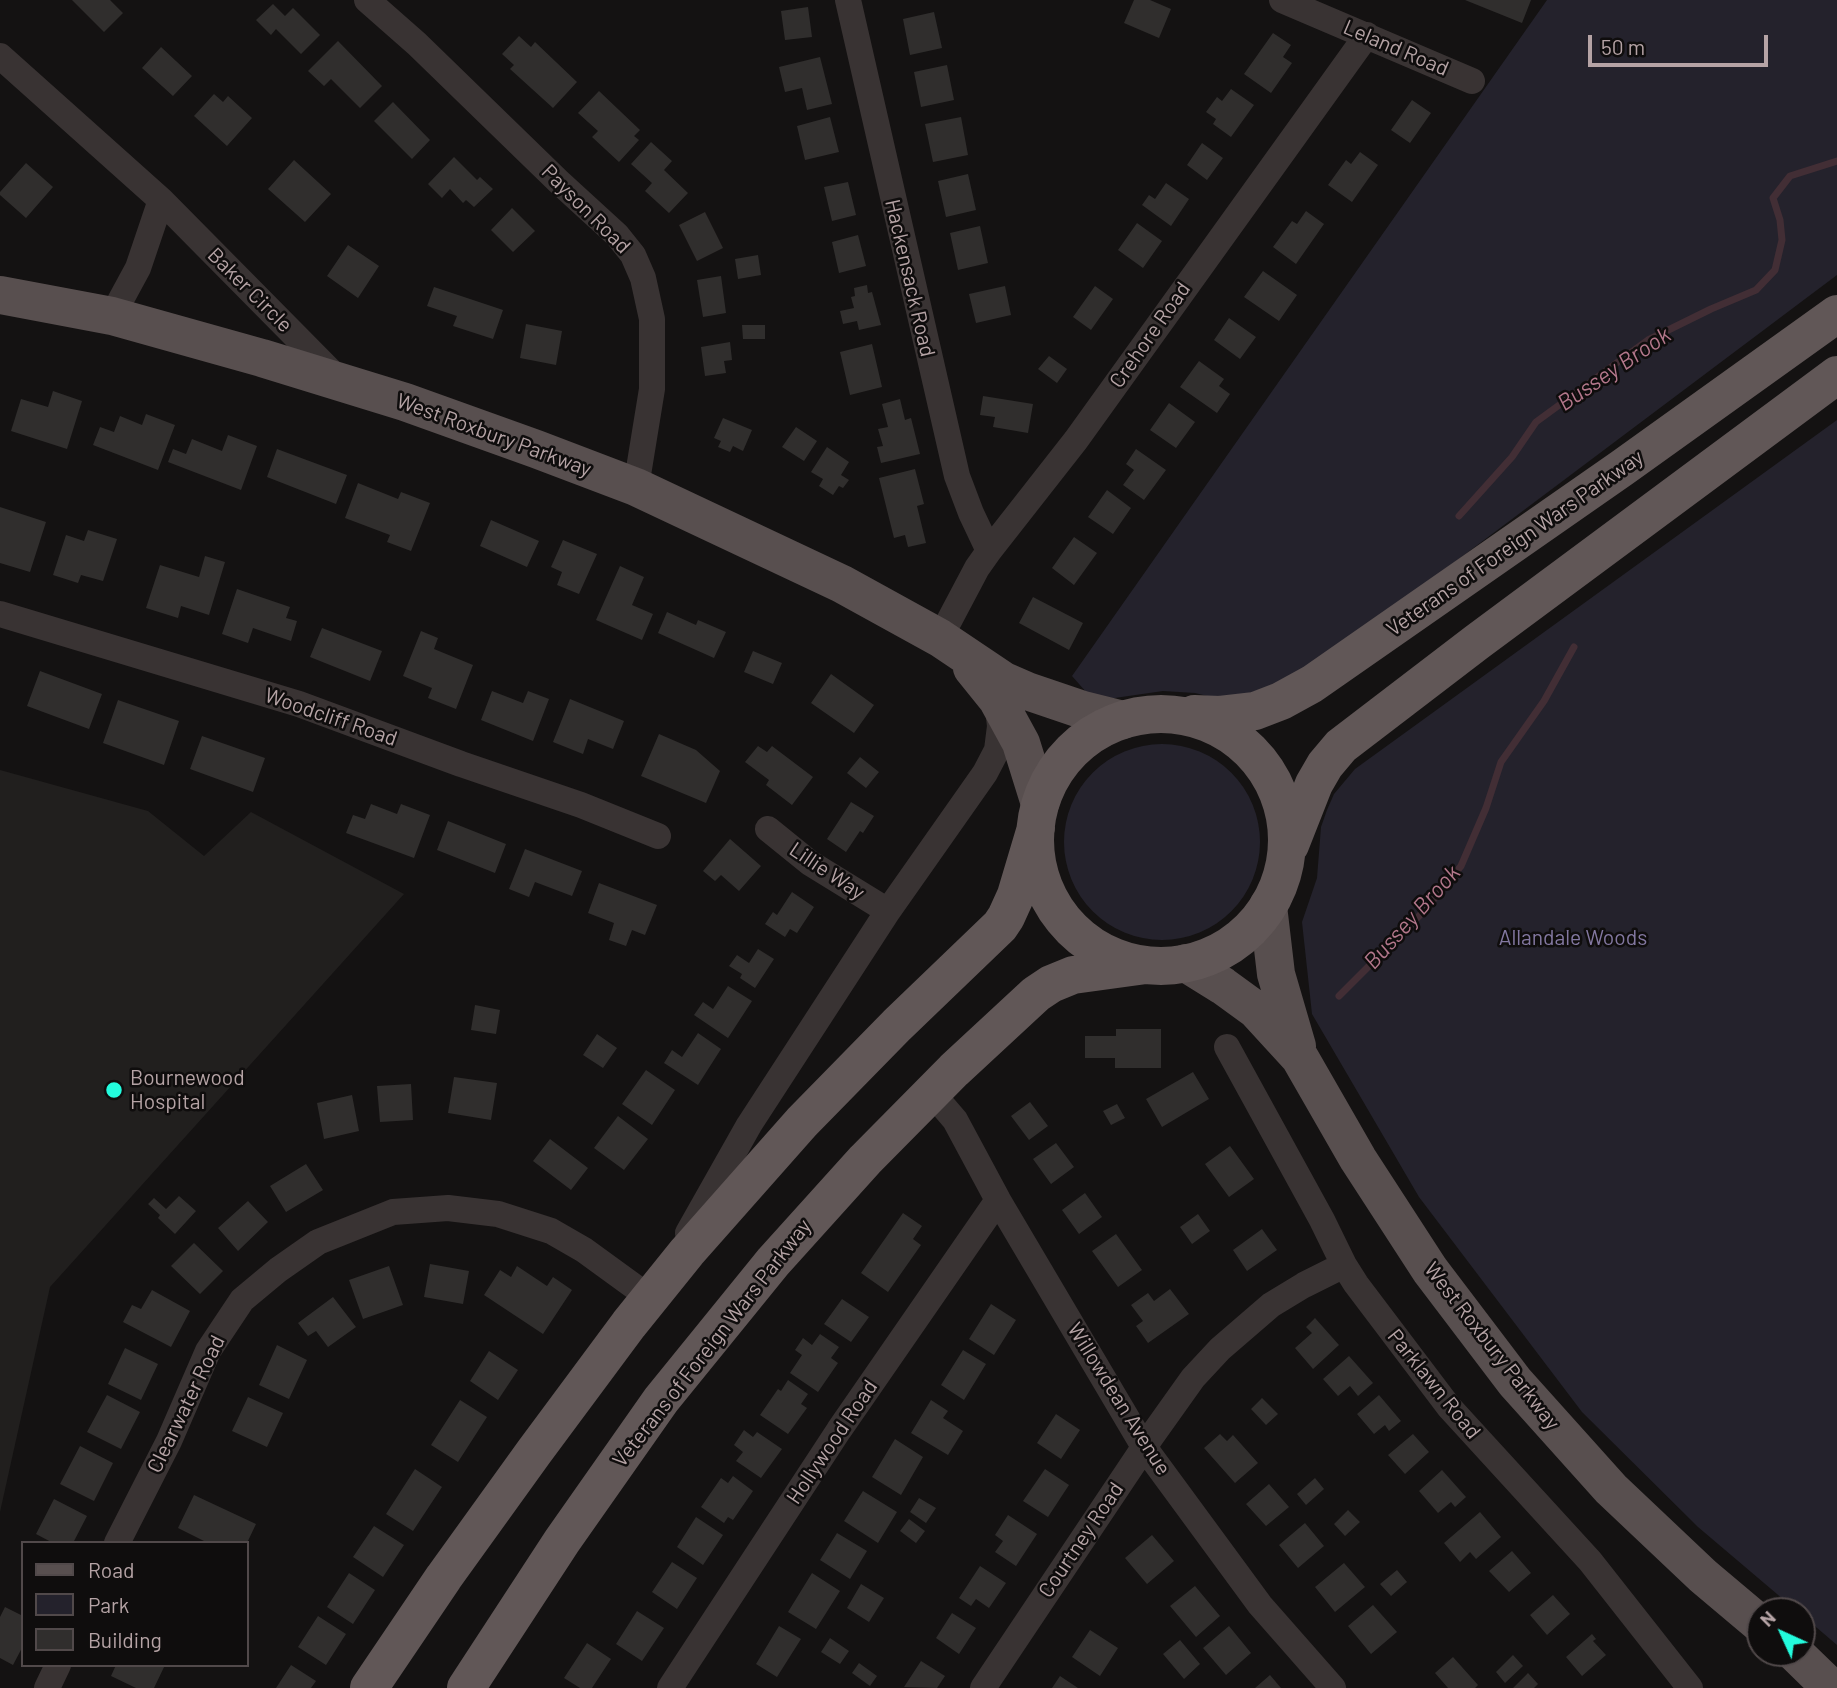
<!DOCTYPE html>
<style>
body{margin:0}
#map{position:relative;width:1837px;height:1688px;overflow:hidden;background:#141212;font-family:Barlow,sans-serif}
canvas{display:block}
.legend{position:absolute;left:21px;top:1541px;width:228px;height:126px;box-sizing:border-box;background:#0f0d0d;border:2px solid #51494a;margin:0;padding:9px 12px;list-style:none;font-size:21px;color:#b5a3a5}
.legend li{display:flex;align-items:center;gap:14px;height:35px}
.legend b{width:35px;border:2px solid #51494a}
.north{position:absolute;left:1746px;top:1597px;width:70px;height:70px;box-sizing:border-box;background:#0f0d0d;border:2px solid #51494a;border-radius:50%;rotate:315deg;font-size:19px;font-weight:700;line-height:28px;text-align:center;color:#b5a3a5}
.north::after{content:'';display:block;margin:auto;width:24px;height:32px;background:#23fbdd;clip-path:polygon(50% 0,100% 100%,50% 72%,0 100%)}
.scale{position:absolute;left:1588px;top:35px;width:180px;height:32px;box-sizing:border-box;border:4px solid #b5a3a5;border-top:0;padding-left:9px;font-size:21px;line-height:24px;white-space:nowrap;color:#b5a3a5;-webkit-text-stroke:5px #0f0d0d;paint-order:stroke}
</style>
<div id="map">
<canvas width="1837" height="1688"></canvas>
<ul class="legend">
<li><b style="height:9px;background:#584f4f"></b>Road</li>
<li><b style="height:19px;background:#24222c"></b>Park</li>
<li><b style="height:19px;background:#302e2d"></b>Building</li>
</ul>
<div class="north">N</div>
<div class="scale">50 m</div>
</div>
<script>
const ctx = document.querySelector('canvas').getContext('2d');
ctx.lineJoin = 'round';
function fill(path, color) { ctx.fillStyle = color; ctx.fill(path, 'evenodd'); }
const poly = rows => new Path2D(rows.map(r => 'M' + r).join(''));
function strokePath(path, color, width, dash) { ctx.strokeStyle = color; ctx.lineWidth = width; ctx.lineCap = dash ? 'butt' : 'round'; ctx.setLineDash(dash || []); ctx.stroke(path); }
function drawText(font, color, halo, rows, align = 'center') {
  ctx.font = font + ' Barlow,sans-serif'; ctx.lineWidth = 5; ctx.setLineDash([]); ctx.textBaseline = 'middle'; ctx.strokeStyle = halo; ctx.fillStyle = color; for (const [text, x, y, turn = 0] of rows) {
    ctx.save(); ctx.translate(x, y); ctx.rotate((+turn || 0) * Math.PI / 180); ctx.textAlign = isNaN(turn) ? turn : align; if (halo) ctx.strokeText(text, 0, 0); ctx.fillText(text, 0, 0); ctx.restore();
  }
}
const built = poly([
 [0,770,148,811,204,856,251,812,404,894,50,1287,0,1512]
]);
const green = poly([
 [1547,0,1837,0,1837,275,1299,679,1224,700,1195,693,1163,691,1094,701,1072,676],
 [1837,420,1837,1645,1802,1615,1802,1611,1797,1611,1698,1527,1582,1412,1419,1197,1312,1014,1302,922,1317,878,1321,827,1327,810,1334,794,1355,769],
 '1064 842a98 98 0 1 1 196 0a98 98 0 1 1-196 0Z'
]);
const stream = poly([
 [1459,516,1512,457,1536,422,1648,340,1711,309,1756,290,1775,270,1782,240,1780,220,1773,198,1790,176,1837,161],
 [1339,996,1424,911,1461,866,1486,808,1501,762,1544,701,1574,647]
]);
const building = poly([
 [72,0,110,0,123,13,104,32],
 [1134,0,1150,0,1171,9,1159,38,1124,23],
 [1465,0,1531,0,1522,23],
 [273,4,285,16,293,8,320,35,301,54,276,29,271,35,256,20],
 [808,7,812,37,785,40,781,11],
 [934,12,942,48,910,55,903,19],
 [1273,33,1291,45,1283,57,1292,63,1271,93,1244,74],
 [519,36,531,47,535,42,577,82,553,108,510,69,514,65,502,54],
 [338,41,382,86,360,108,331,79,324,86,308,71],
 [161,47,192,76,173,96,142,68],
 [820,57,832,104,807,110,802,88,785,92,779,67],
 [947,65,954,100,921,107,914,72],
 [1231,89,1254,105,1231,137,1213,124,1216,119,1206,112,1217,97,1222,101],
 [599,91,640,130,634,136,639,140,619,162,592,137,598,131,578,113],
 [214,94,223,102,228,96,252,118,227,146,194,116],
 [1412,100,1431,113,1410,143,1391,130],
 [393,102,430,140,412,159,374,121],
 [830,117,839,152,805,160,797,126],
 [961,117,968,155,933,162,925,124],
 [651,142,672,161,664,170,688,193,669,213,645,191,652,183,631,164],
 [1202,143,1223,158,1207,180,1187,165],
 [1360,152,1378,165,1352,202,1328,185,1346,160,1351,164],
 [454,157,477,180,480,177,493,189,474,207,466,200,463,203,450,189,442,198,428,184],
 [294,160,331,194,305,222,268,189],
 [26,163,53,187,26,218,0,195,0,192],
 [968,174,976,210,946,217,938,181],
 [848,182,856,215,832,221,824,187],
 [1166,183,1189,199,1171,226,1142,205,1149,195,1155,199],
 [512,208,535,231,513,252,491,230],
 [1306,211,1324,224,1296,264,1273,247,1292,221,1297,224],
 [705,212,723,248,697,261,679,225],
 [1137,223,1162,241,1143,268,1118,250],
 [980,226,988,263,958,270,950,233],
 [858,235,866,266,839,273,832,242],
 [348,245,379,266,358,298,327,276],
 [758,255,761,275,738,279,735,259],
 [1263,271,1297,295,1279,321,1244,297],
 [721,276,726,313,703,317,697,280],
 [867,285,868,293,872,292,881,325,859,330,857,321,843,324,840,311,854,308,851,297,855,296,854,288],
 [1005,286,1011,315,976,323,969,294],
 [1095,286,1113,299,1091,330,1073,317],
 [434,287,503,310,493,339,453,326,457,316,427,306],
 [1229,318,1256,337,1240,359,1214,340],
 [526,324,562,331,556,365,520,358],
 [742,325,765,325,765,339,743,339],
 [730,342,732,360,724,361,726,373,705,376,701,347],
 [872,344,882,387,850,395,840,352],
 [1049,356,1067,369,1057,383,1038,369],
 [1199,361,1224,379,1219,386,1230,394,1217,413,1180,387],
 [53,391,82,401,67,449,11,431,21,399,48,407],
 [983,396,1033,404,1028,433,993,427,995,417,980,415],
 [900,399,905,420,911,418,920,454,881,463,877,447,883,446,878,429,888,427,882,404],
 [1169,403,1195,422,1176,448,1150,430],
 [146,414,175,425,158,470,93,445,100,427,114,432,120,416,142,425],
 [723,418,752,430,743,451,733,446,730,452,718,447,721,441,714,438],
 [796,427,817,441,804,461,782,447],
 [228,435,257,446,241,490,168,462,173,449,186,454,192,439,222,451],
 [827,447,849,462,841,475,849,480,843,488,839,486,833,495,819,486,823,479,811,472],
 [277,449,347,475,336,504,267,477],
 [1136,449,1166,470,1144,500,1123,485,1134,470,1126,464],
 [915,469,924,504,917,506,926,543,908,547,905,535,894,538,879,478],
 [358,483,398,499,401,492,430,503,411,551,387,542,390,535,345,518],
 [1107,490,1131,508,1113,534,1088,517],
 [0,507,46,522,30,572,0,563],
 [491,520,539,541,527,567,480,546],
 [88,530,117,539,103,581,81,575,78,583,53,575,66,535,84,541],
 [1074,537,1097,553,1074,585,1052,568],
 [563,540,597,554,579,594,557,585,562,572,551,567],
 [205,556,225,562,209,615,181,606,178,618,146,608,160,565,199,577],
 [620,566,644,577,632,605,653,614,642,640,596,620],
 [237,589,290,607,286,618,297,621,291,641,253,628,248,643,222,634],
 [1033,597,1083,623,1069,650,1019,623],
 [667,612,696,625,698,620,726,632,714,658,658,633],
 [322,628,382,651,370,681,310,657],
 [421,631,438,638,434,649,473,665,456,709,428,698,432,688,403,676],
 [753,651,782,663,773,684,744,672],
 [40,671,102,694,89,729,27,706],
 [831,674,874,705,854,733,811,703],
 [492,691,523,703,528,691,549,699,533,741,481,720],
 [570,699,624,721,613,749,588,739,583,754,553,742],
 [118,700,179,721,164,765,103,743],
 [659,734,696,750,720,771,706,803,641,776],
 [202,736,265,758,253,792,190,769],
 [758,746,767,752,772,746,813,777,792,805,766,785,769,780,745,762],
 [860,757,879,772,866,788,847,773],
 [851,802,874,816,863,833,860,831,846,852,827,839],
 [371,804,397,814,401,804,430,815,414,858,346,833,353,815,365,819],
 [448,821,506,844,495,873,437,850],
 [730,839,761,866,739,891,721,875,715,881,703,871],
 [525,849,582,871,572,896,535,882,529,897,509,889],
 [599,883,657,905,645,935,632,930,626,946,609,940,614,923,588,913],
 [792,892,814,907,797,933,790,929,785,937,765,924,773,912,777,915],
 [758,949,774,959,755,988,740,978,742,974,729,966,737,955,749,963],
 [728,986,752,1001,728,1038,694,1015,703,1002,713,1009],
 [475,1005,500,1010,496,1034,471,1030],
 [1116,1029,1161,1029,1161,1068,1115,1068,1115,1058,1085,1058,1085,1036,1116,1036],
 [698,1033,721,1049,698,1085,664,1063,672,1050,682,1057],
 [597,1034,617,1048,603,1068,583,1055],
 [646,1070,675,1090,652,1125,622,1104],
 [1193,1072,1209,1099,1162,1127,1146,1099],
 [454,1077,497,1083,491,1120,448,1113],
 [411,1084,413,1120,380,1122,377,1086],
 [352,1095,359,1131,324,1139,317,1103],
 [1030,1102,1048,1126,1029,1140,1011,1116],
 [1117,1104,1125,1118,1111,1125,1103,1111],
 [618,1116,648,1139,624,1170,594,1148],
 [550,1139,588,1168,571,1190,533,1161],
 [1056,1143,1074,1167,1051,1184,1033,1159],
 [1230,1146,1254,1179,1229,1197,1205,1164],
 [306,1164,323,1190,286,1212,270,1186],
 [1085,1193,1102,1217,1079,1234,1062,1210],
 [179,1196,196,1211,175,1234,158,1218,160,1215,148,1204,154,1198,166,1209],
 [248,1201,268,1222,238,1251,218,1228],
 [903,1213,922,1226,913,1239,921,1245,888,1292,861,1273],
 [1198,1214,1210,1231,1192,1244,1180,1227],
 [1262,1229,1277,1250,1247,1271,1233,1250],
 [1116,1234,1142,1270,1118,1287,1092,1251],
 [194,1243,223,1271,200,1294,171,1266],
 [430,1264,469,1271,463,1304,424,1297],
 [389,1266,403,1305,363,1319,349,1280],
 [517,1266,547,1286,553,1277,572,1290,543,1334,484,1295,500,1270,511,1277],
 [1170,1289,1189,1314,1148,1343,1136,1326,1143,1321,1131,1305,1148,1293,1154,1301],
 [152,1290,190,1311,171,1347,123,1322,132,1305,141,1309],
 [333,1297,356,1327,328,1347,316,1331,308,1336,298,1323],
 [842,1299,869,1317,851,1342,824,1324],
 [991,1304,1016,1320,994,1355,969,1339],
 [1315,1318,1339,1345,1313,1369,1295,1348,1312,1333,1306,1327],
 [820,1334,839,1347,831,1358,838,1363,818,1392,790,1373,802,1355,795,1350,803,1338,812,1345],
 [277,1345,307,1360,289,1399,259,1385],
 [125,1348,158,1364,141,1400,108,1384],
 [963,1350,986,1364,964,1400,941,1385],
 [489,1351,518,1370,498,1400,470,1381],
 [1349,1356,1373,1383,1358,1396,1350,1386,1338,1396,1323,1379],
 [788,1380,808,1394,801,1404,807,1408,788,1434,760,1415,778,1389,781,1391],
 [107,1395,140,1412,121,1449,87,1432],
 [1379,1395,1401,1421,1389,1431,1385,1425,1374,1434,1357,1414],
 [248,1397,283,1413,267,1447,232,1431],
 [1262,1398,1278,1414,1266,1425,1251,1409],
 [460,1400,487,1417,458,1462,431,1445],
 [931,1400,948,1411,943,1418,963,1431,948,1455,911,1433],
 [1056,1414,1080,1430,1061,1459,1037,1443],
 [744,1430,753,1437,757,1432,782,1449,761,1478,736,1461,743,1452,734,1445],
 [1220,1434,1227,1441,1233,1435,1258,1463,1235,1483,1204,1448],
 [1413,1434,1429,1452,1405,1474,1388,1455],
 [895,1439,923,1457,901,1495,872,1477],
 [80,1446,113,1463,94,1501,60,1484],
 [415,1469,442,1487,413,1531,386,1514],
 [1045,1469,1069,1485,1048,1517,1023,1501],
 [1442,1470,1466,1497,1455,1507,1451,1502,1438,1513,1419,1491],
 [733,1476,753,1491,733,1520,728,1517,724,1523,701,1507,721,1478,728,1483],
 [1315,1478,1324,1489,1306,1505,1297,1494],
 [1269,1484,1289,1507,1266,1526,1246,1504],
 [863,1491,897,1512,878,1543,844,1521],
 [194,1495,256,1524,247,1543,208,1543,178,1528],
 [919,1498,936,1508,926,1523,910,1512],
 [54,1499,87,1516,73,1543,53,1543,36,1534],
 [1348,1510,1360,1522,1345,1536,1334,1524],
 [1480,1512,1501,1537,1476,1559,1470,1552,1460,1562,1444,1543],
 [1008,1515,1037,1534,1016,1566,995,1552,1003,1541,995,1535],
 [696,1517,723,1535,703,1565,677,1547],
 [909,1519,925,1531,916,1543,900,1531],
 [1305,1523,1324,1546,1298,1568,1279,1545],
 [374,1526,404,1545,383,1577,353,1557],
 [837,1533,867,1551,850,1579,820,1560],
 [1152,1535,1174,1561,1147,1584,1125,1558],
 [1512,1551,1531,1573,1509,1592,1489,1571],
 [672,1562,697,1578,677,1609,652,1592],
 [1344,1563,1365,1587,1335,1612,1315,1587],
 [980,1566,1006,1583,989,1608,976,1599,971,1606,959,1598],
 [1397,1570,1407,1582,1391,1596,1380,1584],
 [349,1573,375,1590,353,1624,327,1607],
 [812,1573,840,1591,816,1629,788,1612],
 [861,1584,884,1598,869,1622,847,1608],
 [1195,1586,1220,1616,1196,1637,1170,1606],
 [1553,1595,1570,1614,1547,1635,1530,1615],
 [1373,1605,1397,1632,1371,1654,1348,1626],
 [5,1607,23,1616,23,1646,13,1665,0,1658,0,1617],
 [637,1611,664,1628,642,1661,616,1644],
 [952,1613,976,1628,959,1654,936,1638],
 [318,1616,346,1634,326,1665,298,1647],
 [779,1626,801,1639,777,1677,756,1664],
 [1229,1626,1251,1653,1226,1675,1203,1648],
 [1090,1630,1118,1648,1100,1676,1072,1657],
 [1592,1634,1596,1639,1593,1641,1606,1655,1582,1676,1566,1657],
 [830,1638,849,1651,840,1664,821,1652],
 [1180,1640,1200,1664,1184,1679,1163,1654],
 [587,1643,611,1659,592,1688,580,1688,564,1678],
 [1513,1655,1523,1666,1505,1683,1496,1672],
 [1453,1657,1478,1685,1475,1688,1448,1688,1435,1673],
 [921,1661,945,1676,937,1688,904,1687],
 [859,1663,877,1676,870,1686,852,1673],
 [116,1665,165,1665,154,1688,136,1688,111,1676],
 [291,1665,316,1681,311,1688,276,1688],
 [1528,1673,1538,1684,1534,1688,1513,1688],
 [1270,1675,1281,1688,1255,1688],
 [1060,1676,1078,1688,1052,1688]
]);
const minor = poly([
 [367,0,417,44,558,181,617,235,633,255,643,278,652,319,652,389,636,487],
 [848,0,957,476,971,513,989,551],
 [1282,0,1472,81],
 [0,56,161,200,138,268,112,316],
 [161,200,336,377],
 [0,614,299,704,461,764,581,805,658,836],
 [940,638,977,568,989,551,1076,440,1367,35],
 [768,829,810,863,888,911],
 [1227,1047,1322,1220,1344,1265,1356,1284,1449,1407,1590,1561,1690,1688],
 [931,1092,955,1120,998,1200,1144,1447,1260,1605,1333,1688],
 [688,1233,749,1125,888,911,985,773,997,750,1000,726,998,708],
 [117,1543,169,1441,208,1351,242,1300,278,1270,318,1242,393,1212,448,1208,498,1214,551,1231,584,1250,650,1298,658,1284],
 [47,1688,58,1665],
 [670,1688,839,1430,998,1200],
 [983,1688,1151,1437,1193,1378,1220,1349,1271,1305,1304,1285,1344,1265]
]);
const primary = poly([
 [0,295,112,316,262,358,405,402,536,449,636,487,842,584,940,638,1004,681,1027,691,1083,710,1123,720],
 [972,668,997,699,1021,743,1040,804],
 [1268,906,1276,974,1297,1046],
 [1186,963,1223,986,1256,1010,1300,1058,1358,1159,1430,1270,1515,1382,1611,1489,1703,1576,1760,1624],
 [1795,1653,1831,1688]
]);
const trunk = poly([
 [1194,714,1220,715,1255,711,1281,701,1312,684,1622,468,1837,314],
 '1035 840a126 126 0 1 1 252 0a126 126 0 1 1-252 0Z',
 [1290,845,1314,784,1325,765,1341,746,1477,642,1837,375],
 [369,1688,444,1577,534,1452,629,1324,687,1252,802,1122,897,1025,1000,926,1006,917,1016,895,1036,828],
 [466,1688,562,1541,661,1400,773,1262,865,1160,954,1070,1036,994,1051,984,1073,975,1146,965]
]);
const markers = [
 [114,1090,9,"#23fbdd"]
];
const streetNames = [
 ["Leland Road",1396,48,23],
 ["Payson Road",586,209,45],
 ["Hackensack Road",910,278,77],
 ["Baker Circle",250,290,45],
 ["Crehore Road",1150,335,-55],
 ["West Roxbury Parkway",494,435,20],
 ["Veterans of Foreign Wars Parkway",1515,543,-35],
 ["Woodcliff Road",331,717,19],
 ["Lillie Way",827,871,34],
 ["Veterans of Foreign Wars Parkway",712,1343,-52],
 ["West Roxbury Parkway",1492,1346,52],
 ["Parklawn Road",1434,1384,51],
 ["Willowdean Avenue",1119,1399,58],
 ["Clearwater Road",186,1404,-64],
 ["Hollywood Road",832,1442,-56],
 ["Courtney Road",1081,1540,-56]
];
const parkNames = [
 ["Allandale Woods",1573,938]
];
const poiNames = [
 ["Bournewood",130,1078],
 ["Hospital",130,1102]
];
const waterNames = [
 ["Bussey Brook",1614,369,-34],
 ["Bussey Brook",1412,917,-48]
];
fill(built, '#211f1e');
fill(green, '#24222c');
strokePath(stream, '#422e35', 7);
fill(building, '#302e2d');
strokePath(minor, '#393333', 26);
strokePath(primary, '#584f4f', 38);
strokePath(trunk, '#615757', 38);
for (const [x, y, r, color] of markers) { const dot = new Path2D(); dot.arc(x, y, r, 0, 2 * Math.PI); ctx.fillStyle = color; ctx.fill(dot); strokePath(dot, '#0f0d0d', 2.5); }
drawText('21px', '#b5a3a5', '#0f0d0d', streetNames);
drawText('21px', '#8378a1', '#0f0d0d', parkNames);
drawText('21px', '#b5a3a5', '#0f0d0d', poiNames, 'left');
drawText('italic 23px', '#b3778b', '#0f0d0d', waterNames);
</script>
